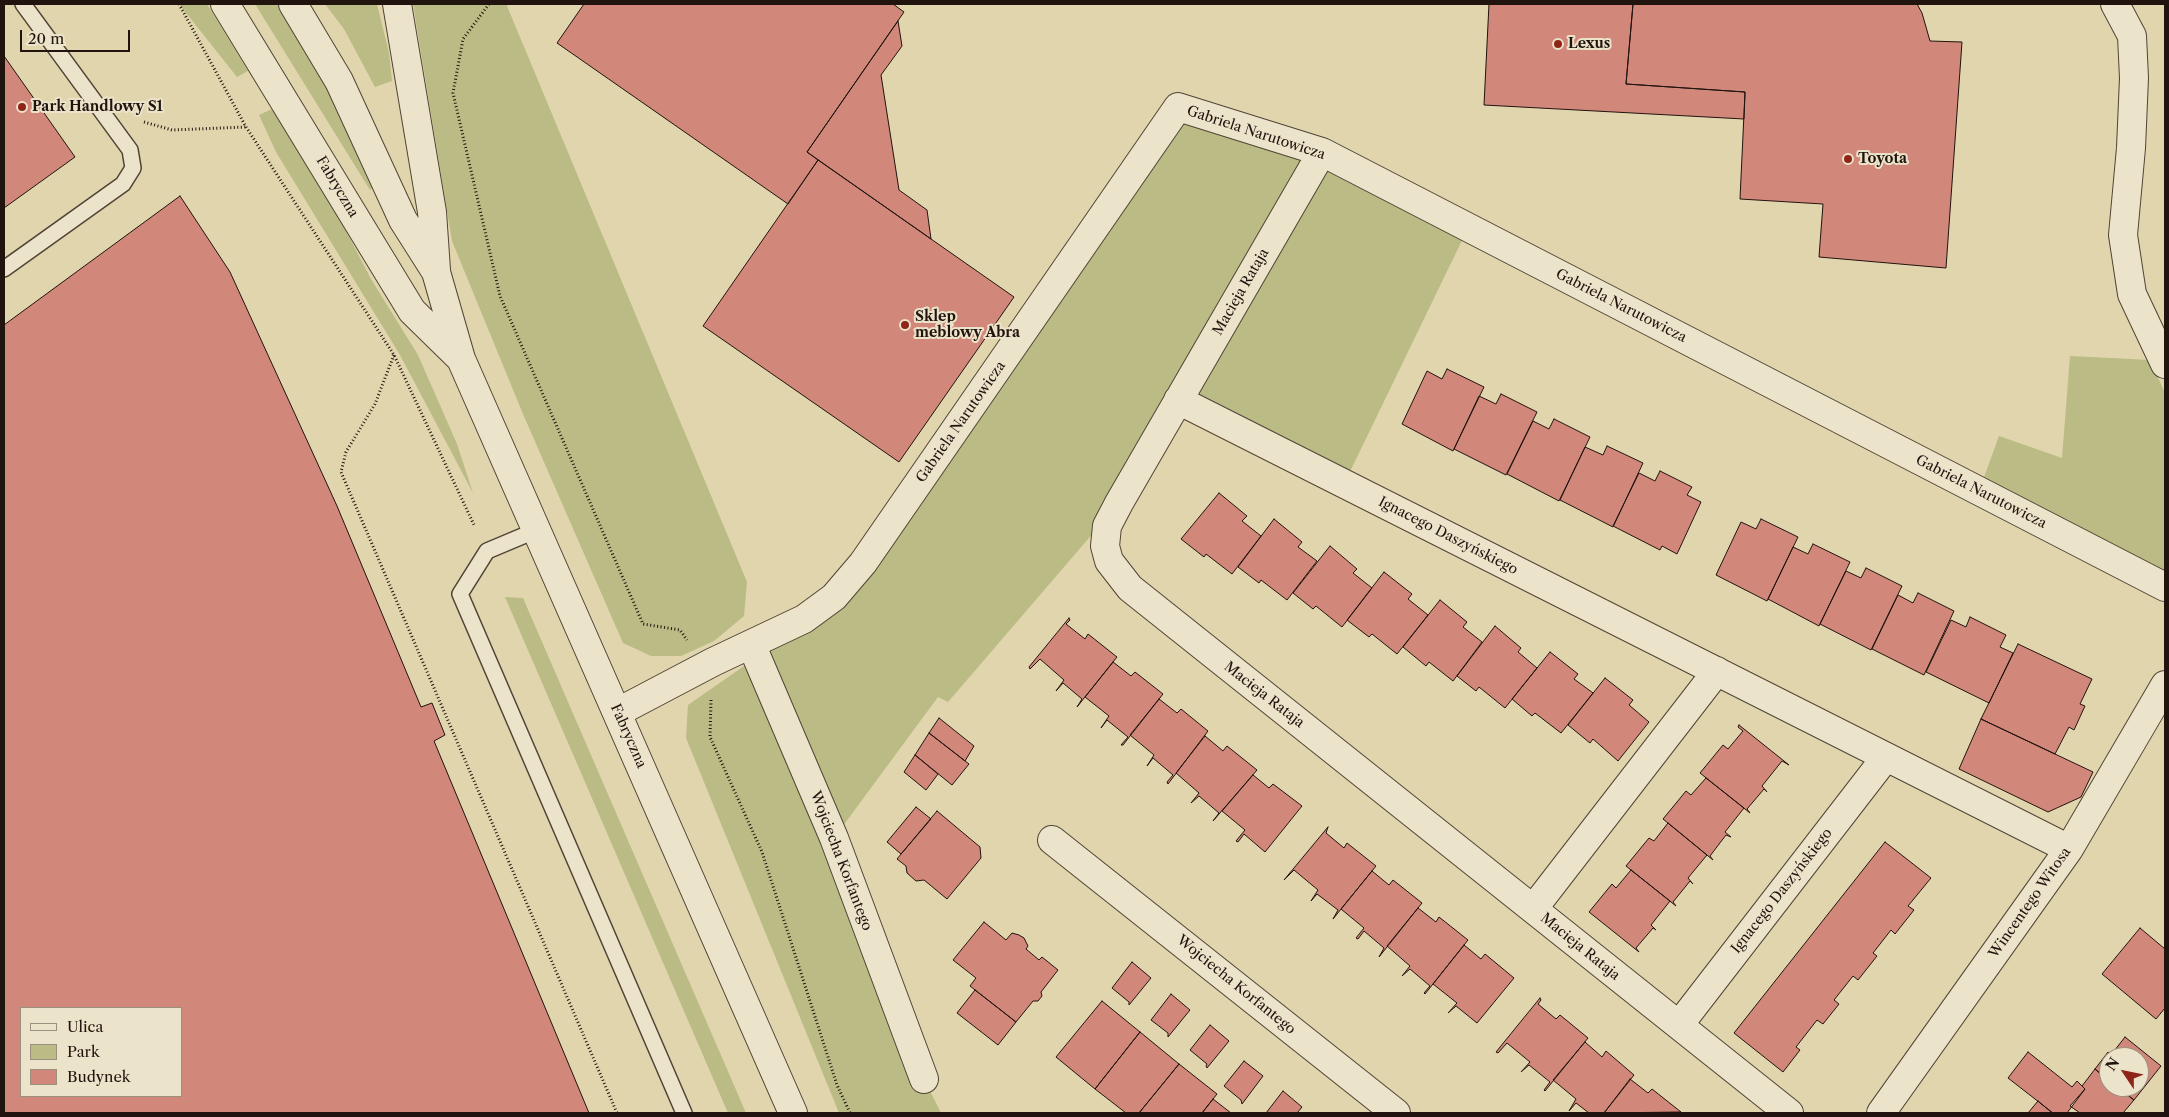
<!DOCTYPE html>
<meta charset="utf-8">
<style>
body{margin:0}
#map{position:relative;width:2169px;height:1117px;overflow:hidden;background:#e1d5ad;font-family:"Libre Caslon Text",serif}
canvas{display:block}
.frame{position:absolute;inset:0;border:5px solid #21130e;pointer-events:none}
.legend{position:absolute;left:20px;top:1007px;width:162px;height:90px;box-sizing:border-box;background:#ece4ca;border:1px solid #9b907f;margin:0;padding:6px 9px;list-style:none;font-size:15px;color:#21130e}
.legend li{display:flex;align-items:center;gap:10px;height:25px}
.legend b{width:25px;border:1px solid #9b907f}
.north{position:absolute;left:2099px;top:1047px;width:50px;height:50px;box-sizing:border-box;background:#ece4ca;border:1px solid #9b907f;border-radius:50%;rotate:304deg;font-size:14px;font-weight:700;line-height:20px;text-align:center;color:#21130e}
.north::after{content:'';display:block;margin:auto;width:18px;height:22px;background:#8f2418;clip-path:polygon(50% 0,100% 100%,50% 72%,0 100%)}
.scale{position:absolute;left:20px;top:30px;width:110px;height:22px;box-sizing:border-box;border:2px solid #21130e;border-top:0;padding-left:6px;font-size:15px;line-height:18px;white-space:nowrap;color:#21130e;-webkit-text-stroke:4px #ece4ca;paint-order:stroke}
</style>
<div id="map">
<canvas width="2169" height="1117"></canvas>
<div class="frame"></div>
<ul class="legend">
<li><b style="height:6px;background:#ece4ca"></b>Ulica</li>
<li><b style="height:14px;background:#babb85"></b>Park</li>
<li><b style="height:14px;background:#d1877a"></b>Budynek</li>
</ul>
<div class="north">N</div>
<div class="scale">20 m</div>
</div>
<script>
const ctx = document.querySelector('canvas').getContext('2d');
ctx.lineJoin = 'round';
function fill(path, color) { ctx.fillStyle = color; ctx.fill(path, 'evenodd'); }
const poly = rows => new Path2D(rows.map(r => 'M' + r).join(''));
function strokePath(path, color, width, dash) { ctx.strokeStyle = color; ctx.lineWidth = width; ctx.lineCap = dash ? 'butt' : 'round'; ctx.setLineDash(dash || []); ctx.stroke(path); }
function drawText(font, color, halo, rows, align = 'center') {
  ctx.font = font + ' "Libre Caslon Text",serif'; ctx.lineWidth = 4; ctx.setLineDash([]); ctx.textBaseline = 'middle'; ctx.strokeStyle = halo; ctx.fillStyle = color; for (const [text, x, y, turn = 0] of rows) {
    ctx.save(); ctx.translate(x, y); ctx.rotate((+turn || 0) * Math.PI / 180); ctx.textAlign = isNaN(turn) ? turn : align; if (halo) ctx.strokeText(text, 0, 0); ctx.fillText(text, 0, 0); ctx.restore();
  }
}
const green = poly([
 [179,4,207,4,248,71,237,77],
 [255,4,277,4,306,43,372,188,370,190],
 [325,4,377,4,389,53,392,81,375,87,344,29],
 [413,4,508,4,507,6,747,582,744,616,714,641,681,656,651,656,623,643,523,414,452,241],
 [1178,107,1468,228,1344,484,1178,401,1119,503,948,702,938,697,834,838,924,1079,941,1113,839,1113,686,738,688,705,757,657,834,597],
 [272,109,325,191,371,279,418,355,457,444,473,493,400,355,276,152,259,115],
 [2070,356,2150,360,2165,393,2165,582,1979,491,1999,436,2062,458],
 [505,597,523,598,746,1113,728,1113]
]);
const building = poly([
 [584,4,893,4,904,12,807,152,818,160,788,204,557,43,584,4],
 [1489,4,1633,4,1626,84,1745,92,1744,119,1484,105,1489,4],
 [1633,4,1917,4,1922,13,1930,41,1962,42,1946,268,1819,257,1823,204,1740,199,1745,92,1626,84,1633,4],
 [898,21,902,46,881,75,899,190,927,210,931,239,807,152,898,21],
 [4,56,75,157,4,208,4,56],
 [818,160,1014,297,899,462,703,326,818,160],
 [180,196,230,272,337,506,421,707,432,703,445,735,434,741,589,1113,4,1113,4,325,180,196],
 [21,1008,181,1008,181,1096,21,1096,21,1008],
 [1447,369,1484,387,1453,451,1402,424,1427,371,1442,379,1447,369],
 [1501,394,1537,412,1506,475,1454,449,1479,396,1496,404,1501,394],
 [1554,419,1590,437,1559,501,1507,474,1533,421,1549,429,1554,419],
 [1607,446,1643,463,1613,527,1560,500,1585,447,1603,455,1607,446],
 [1660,471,1692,487,1687,495,1701,502,1677,554,1662,546,1660,550,1613,526,1639,473,1655,481,1660,471],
 [1219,493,1247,516,1242,521,1261,536,1232,574,1206,554,1204,557,1181,539,1219,493],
 [1274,519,1302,542,1298,547,1317,561,1287,600,1261,580,1259,583,1238,567,1274,519],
 [1761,519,1798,537,1767,601,1716,575,1741,522,1756,529,1761,519],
 [1813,544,1850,562,1819,626,1768,599,1793,547,1808,554,1813,544],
 [1330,546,1357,569,1353,573,1372,588,1342,627,1316,606,1313,609,1293,593,1330,546],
 [1866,568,1902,586,1871,650,1820,624,1846,571,1861,578,1866,568],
 [1384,572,1412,594,1408,599,1428,615,1397,654,1372,634,1369,637,1347,620,1384,572],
 [1918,593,1954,611,1924,675,1872,649,1898,595,1913,603,1918,593],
 [1440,600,1467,622,1463,627,1482,642,1453,681,1429,662,1426,666,1403,647,1440,600],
 [1970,617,2006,635,2000,647,2013,653,1989,703,1926,672,1951,620,1966,627,1970,617],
 [1069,618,1070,620,1066,624,1085,639,1088,634,1117,657,1077,707,1082,699,1063,683,1056,691,1064,680,1040,659,1030,669,1029,667,1069,618],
 [1495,626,1521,648,1518,652,1537,668,1505,708,1479,687,1476,691,1457,676,1495,626],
 [2018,644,2092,679,2080,704,2085,706,2074,730,2069,727,2055,754,1981,719,2018,644],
 [1550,652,1578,674,1574,679,1593,693,1561,733,1535,713,1532,716,1512,699,1550,652],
 [1113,662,1131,676,1135,672,1163,694,1123,745,1121,745,1128,737,1107,720,1101,728,1109,716,1085,697,1113,662],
 [1605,678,1633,700,1629,705,1649,722,1618,761,1593,739,1590,743,1568,725,1605,678],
 [1159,699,1177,713,1181,709,1208,731,1168,784,1167,782,1173,775,1153,758,1147,766,1154,755,1130,735,1159,699],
 [939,718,974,746,965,761,929,733,939,718],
 [1981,719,2093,772,2081,797,2048,812,1959,769,1981,719],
 [1739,725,1789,765,1782,761,1762,786,1767,792,1764,789,1747,809,1750,813,1700,773,1723,745,1728,749,1743,731,1738,727,1739,725],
 [929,733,969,764,952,785,915,755,929,733],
 [1205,736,1223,751,1227,746,1257,770,1213,821,1219,813,1199,796,1191,803,1199,793,1176,773,1205,736],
 [915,755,938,774,926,790,904,772,915,755],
 [1253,775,1269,788,1273,784,1302,806,1265,852,1244,834,1238,842,1236,841,1245,830,1222,811,1253,775],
 [1706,778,1744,808,1725,832,1731,837,1726,835,1710,856,1713,860,1663,819,1686,791,1691,795,1706,778],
 [916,807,931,819,901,854,887,842,916,807],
 [937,811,980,847,981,858,947,899,924,880,916,881,907,873,906,866,897,859,937,811],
 [1668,823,1707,855,1688,878,1693,884,1690,881,1673,902,1676,906,1626,866,1649,838,1654,841,1668,823],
 [1328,827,1326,833,1344,848,1347,843,1376,866,1333,919,1338,910,1317,894,1311,901,1318,890,1294,870,1284,880,1328,827],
 [1885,842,1931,878,1908,906,1914,910,1895,934,1891,930,1873,953,1877,956,1858,980,1853,976,1834,1000,1839,1004,1823,1024,1817,1020,1796,1047,1800,1050,1783,1072,1734,1033,1885,842],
 [1631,870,1670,901,1651,925,1656,930,1653,928,1636,948,1639,952,1589,912,1612,884,1616,888,1631,870],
 [1372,871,1389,885,1393,880,1422,903,1379,957,1384,948,1364,931,1358,939,1356,938,1364,928,1341,909,1372,871],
 [1418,908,1436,922,1439,917,1468,940,1425,994,1424,993,1430,986,1410,969,1402,976,1410,966,1387,946,1418,908],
 [984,922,1006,940,1012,933,1019,935,1024,938,1028,946,1026,949,1039,960,1042,957,1058,970,1041,992,1042,996,1038,1001,1033,1001,1016,1022,970,986,976,978,953,960,984,922],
 [2140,928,2165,949,2165,1008,2156,1019,2102,974,2140,928],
 [1464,945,1481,959,1485,954,1514,978,1477,1023,1456,1006,1448,1013,1457,1003,1433,984,1464,945],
 [1132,962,1151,978,1129,1005,1129,1002,1112,988,1132,962],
 [975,990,1016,1022,998,1045,957,1013,975,990],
 [1171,994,1190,1010,1168,1037,1168,1033,1151,1020,1171,994],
 [1540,998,1541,1000,1538,1004,1556,1019,1560,1015,1588,1038,1545,1091,1544,1090,1550,1082,1529,1065,1521,1072,1530,1062,1507,1043,1498,1053,1496,1052,1540,998],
 [1102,1001,1140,1032,1095,1089,1056,1057,1102,1001],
 [1210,1025,1229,1041,1207,1068,1206,1066,1207,1064,1190,1050,1210,1025],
 [1140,1032,1179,1064,1139,1113,1126,1113,1095,1089,1140,1032],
 [2125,1037,2161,1066,2134,1100,2117,1087,2139,1087,2139,1057,2109,1057,2109,1081,2095,1069,2108,1052,2111,1055,2125,1037],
 [1585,1042,1602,1057,1606,1051,1634,1075,1604,1113,1589,1113,1576,1103,1569,1111,1576,1099,1553,1080,1585,1042],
 [2028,1052,2072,1087,2077,1081,2085,1089,2067,1113,2053,1113,2008,1078,2028,1052],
 [1244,1061,1263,1076,1242,1104,1241,1100,1224,1086,1244,1061],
 [1179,1064,1217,1094,1202,1113,1139,1113,1179,1064],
 [2095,1069,2109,1081,2109,1087,2117,1087,2134,1100,2123,1113,2080,1113,2070,1106,2085,1089,2082,1086,2095,1069],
 [1630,1079,1648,1093,1652,1089,1681,1112,1604,1113,1630,1079],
 [1283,1091,1302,1107,1297,1113,1266,1113,1283,1091],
 [1213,1099,1231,1113,1202,1113,1213,1099],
 [2038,1101,2051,1112,2050,1113,2028,1113,2038,1101]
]);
const path = poly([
 [179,4,246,127,394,355,475,527],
 [489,4,463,39,453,93,500,296,643,624,680,630,687,640],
 [144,122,172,130,246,127],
 [394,355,375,404,346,452,341,472,617,1113],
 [711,700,710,737,762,852,837,1085,850,1113]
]);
const service = poly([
 [4,269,123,184,133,168,130,150,23,4],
 [537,530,487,551,460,594,684,1113]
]);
const minor = poly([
 [2115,4,2132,36,2134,78,2131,148,2123,235,2132,294,2165,364],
 [1322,152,1119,503,1107,526,1105,546,1109,561,1130,588,1789,1113],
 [1178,400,2069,849],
 [752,646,834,838,924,1079],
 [618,712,713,662,804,619,834,597,863,563,1178,107,1322,152,2165,587],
 [1052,840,1396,1113],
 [1533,909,1717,671],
 [1679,1025,1886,757],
 [1881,1113,2069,849,2165,685]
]);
const tertiary = poly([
 [225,4,412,311,459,357],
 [293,4,339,81,403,220,436,272,461,359,793,1113],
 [397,4,432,212,436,270]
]);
const markers = [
 [1558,44,5,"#8f2418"],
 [22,107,5,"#8f2418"],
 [1848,159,5,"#8f2418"],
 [905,325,5,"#8f2418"]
];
const poiNames = [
 ["Lexus",1568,44],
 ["Park Handlowy S1",32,107],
 ["Toyota",1858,159],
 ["Sklep",915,317],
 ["meblowy Abra",915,333]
];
const streetNames = [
 ["Gabriela Narutowicza",1256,133,18],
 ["Fabryczna",337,187,59],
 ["Macieja Rataja",1241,292,-60],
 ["Gabriela Narutowicza",1621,306,27],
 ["Gabriela Narutowicza",961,422,-55],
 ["Gabriela Narutowicza",1981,492,27],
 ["Ignacego Daszyńskiego",1448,536,27],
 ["Macieja Rataja",1264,695,38],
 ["Fabryczna",628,736,66],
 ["Wojciecha Korfantego",841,861,69],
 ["Ignacego Daszyńskiego",1782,891,-52],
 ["Wincentego Witosa",2030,903,-55],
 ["Macieja Rataja",1580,947,39],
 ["Wojciecha Korfantego",1236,985,39]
];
fill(green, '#babb85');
fill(building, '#d1877a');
strokePath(building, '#21130e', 1);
strokePath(service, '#514436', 18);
strokePath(minor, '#514436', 30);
strokePath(tertiary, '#514436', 30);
strokePath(path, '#21130e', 3, [1, 2.5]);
strokePath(service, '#ece4ca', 15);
strokePath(minor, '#ece4ca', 28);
strokePath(tertiary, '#ece4ca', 28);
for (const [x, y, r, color] of markers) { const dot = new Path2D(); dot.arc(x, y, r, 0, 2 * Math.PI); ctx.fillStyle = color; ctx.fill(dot); strokePath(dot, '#ece4ca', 2); }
drawText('bold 14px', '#21130e', '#ece4ca', poiNames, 'left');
drawText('14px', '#21130e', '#ece4ca', streetNames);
</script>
